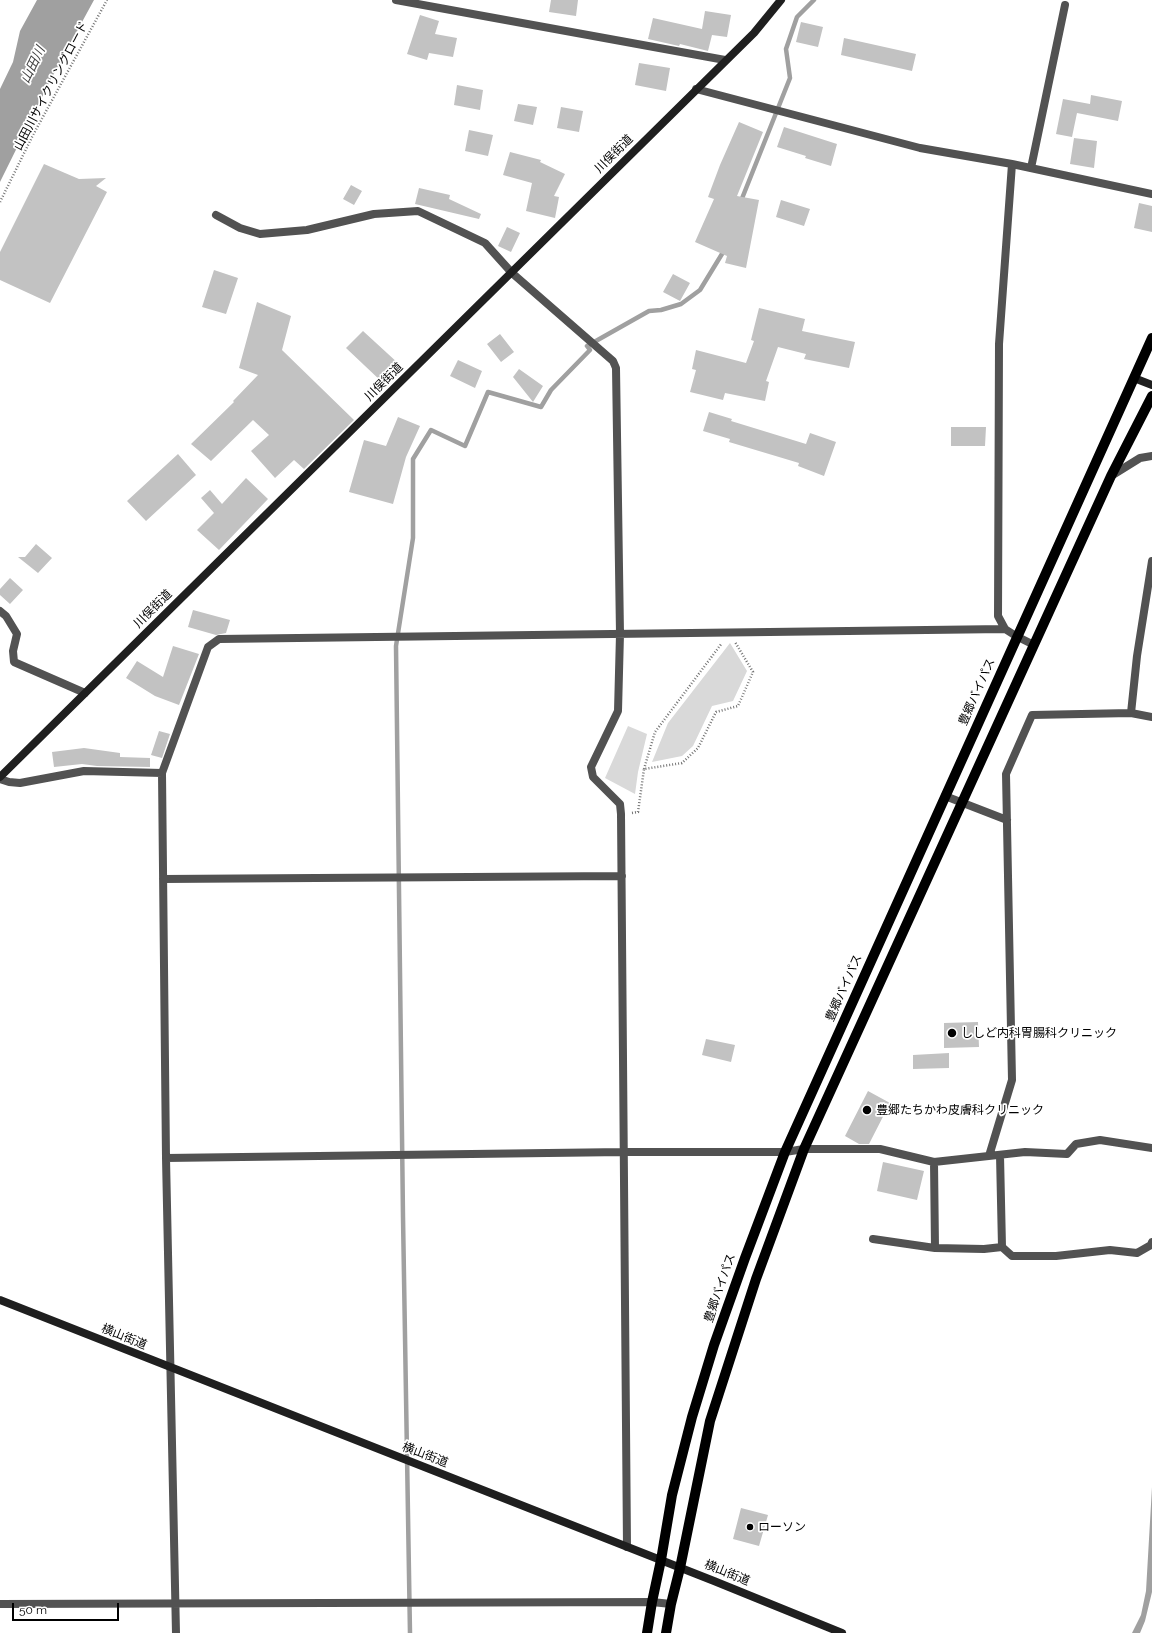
<!DOCTYPE html>
<meta charset="utf-8">
<style>
body{margin:0}
#map{position:relative;width:1152px;height:1633px;overflow:hidden;background:#fff;font-family:Raleway,sans-serif}
canvas{display:block}
.scale{position:absolute;left:12px;top:1603px;width:107px;height:18px;box-sizing:border-box;border:2px solid #000;border-top:0;padding-left:5px;font-size:12px;line-height:14px;white-space:nowrap;color:#000;-webkit-text-stroke:3px #fff;paint-order:stroke}
</style>
<div id="map">
<canvas width="1152" height="1633"></canvas>
<div class="scale">50 m</div>
</div>
<script>
const ctx = document.querySelector('canvas').getContext('2d');
ctx.lineJoin = 'round';
function fill(path, color) { ctx.fillStyle = color; ctx.fill(path, 'evenodd'); }
const poly = rows => new Path2D(rows.map(r => 'M' + r).join(''));
function strokePath(path, color, width, dash) { ctx.strokeStyle = color; ctx.lineWidth = width; ctx.lineCap = dash ? 'butt' : 'round'; ctx.setLineDash(dash || []); ctx.stroke(path); }
function drawText(font, color, halo, rows, align = 'center') {
  ctx.font = font + ' Raleway,"Noto Sans JP",sans-serif'; ctx.lineWidth = 3.5; ctx.setLineDash([]); ctx.textBaseline = 'middle'; ctx.strokeStyle = halo; ctx.fillStyle = color; for (const [text, x, y, turn = 0] of rows) {
    ctx.save(); ctx.translate(x, y); ctx.rotate((+turn || 0) * Math.PI / 180); ctx.textAlign = isNaN(turn) ? turn : align; if (halo) ctx.strokeText(text, 0, 0); ctx.fillText(text, 0, 0); ctx.restore();
  }
}
const green = poly([
 [730,643,747,671,733,701,712,706,693,746,682,756,652,762,668,723],
 [628,726,647,734,638,772,635,794,605,778]
]);
const water = poly([
 [37,0,94,0,51,79,0,182,0,89,13,62,20,31],
 [1152,1487,1152,1592,1145,1621,1140,1633,1132,1633,1141,1615,1146,1591]
]);
const stream = poly([
 [741,201,790,78,786,49,797,17,814,0],
 [410,1633,403,1217,396,646,413,538,413,459,431,430,465,446,488,392,541,407,551,390,590,350,587,346,649,311,661,310,681,304,700,290,725,249]
]);
const building = poly([
 [551,0,578,0,576,16,549,12],
 [705,11,731,15,727,37,712,35,708,51,680,44,679,46,648,39,653,18,702,29],
 [420,15,439,21,435,34,457,38,453,57,429,53,427,60,407,54],
 [801,22,823,27,818,47,796,42],
 [844,38,916,54,912,71,841,55],
 [639,63,670,68,666,91,635,85],
 [457,85,483,90,480,110,454,105],
 [1091,95,1122,101,1118,121,1077,113,1072,137,1056,134,1063,99,1090,104],
 [518,104,537,107,533,125,514,121],
 [561,107,583,111,579,132,557,128],
 [739,122,763,132,737,196,759,200,746,268,725,263,727,256,695,242,714,199,708,197,720,165],
 [784,127,837,144,831,166,805,158,806,156,777,147],
 [469,130,493,135,488,156,465,151],
 [1074,138,1097,141,1094,168,1070,164],
 [510,152,541,160,540,162,565,174,554,196,559,197,555,218,526,211,532,183,503,175],
 [44,164,79,179,106,178,96,186,107,192,50,303,0,280,0,252],
 [351,185,362,191,354,205,343,199],
 [419,188,450,195,449,199,481,214,479,219,415,204],
 [781,200,810,209,804,226,776,217],
 [1139,203,1152,206,1152,232,1134,228],
 [507,227,520,233,511,252,498,246],
 [214,270,238,278,226,314,202,307],
 [673,274,690,283,680,301,663,292],
 [257,302,291,316,282,350,354,420,304,469,294,460,275,478,251,451,269,435,253,420,211,461,191,444,234,402,233,401,258,375,239,368],
 [759,308,805,319,802,331,855,342,849,368,804,359,806,354,778,347,766,381,769,382,765,401,725,393,723,400,690,392,696,370,692,369,696,350,746,363,754,341,751,340],
 [363,331,399,364,382,382,346,348],
 [500,334,514,352,501,362,487,344],
 [458,360,482,371,475,388,450,376],
 [519,369,543,386,533,402,513,377],
 [709,412,732,419,731,421,806,444,810,433,836,442,824,476,798,466,799,463,729,442,730,439,703,431],
 [398,417,420,426,406,457,393,504,349,492,364,440,386,446],
 [951,427,986,427,985,446,951,446],
 [178,454,196,475,146,521,127,501],
 [246,478,268,499,219,550,197,530,214,513,201,498,210,490,222,504],
 [36,544,52,558,38,573,18,557,25,557],
 [10,578,23,590,10,604,0,595,0,589],
 [193,610,230,620,226,633,216,635,188,627],
 [173,646,199,654,179,705,155,696,126,678,137,661,163,677],
 [159,731,170,734,162,758,151,755],
 [84,748,120,753,120,757,150,758,150,767,97,766,82,764,54,767,52,752],
 [978,1022,979,1047,944,1048,944,1023],
 [706,1039,735,1045,731,1062,702,1055],
 [949,1053,949,1068,913,1069,913,1055],
 [868,1091,890,1103,869,1144,859,1144,845,1136],
 [883,1162,924,1171,917,1200,877,1191],
 [741,1508,768,1515,759,1546,733,1539]
]);
const path = poly([
 [0,202,33,135,107,0],
 [644,769,655,732,722,643],
 [632,813,638,812,644,769,682,763,698,748,716,712,738,706,753,672,735,642]
]);
const street = poly([
 [396,0,725,60],
 [696,89,920,148,1012,164,1152,194],
 [1012,164,999,344,998,616,1005,629,1016,636,1034,645],
 [1031,168,1065,5],
 [216,215,240,228,260,234,307,230,374,214,418,211,485,243,512,273,613,361,616,368,620,634,618,711,591,767,593,777,620,804,621,814,627,1547],
 [1111,476,1140,458,1152,456],
 [0,611,6,616,17,634,13,651,14,662,85,693],
 [1131,713,1137,656,1152,561],
 [0,779,9,782,20,783,84,771,162,773],
 [945,796,1007,820],
 [163,879,622,876],
 [1000,1155,1002,1247],
 [989,1156,1012,1080,1006,774,1032,715,1131,713,1152,717],
 [166,1158,624,1152,785,1152,804,1149,880,1149,934,1162,1025,1152,1067,1154,1076,1144,1100,1140,1152,1148],
 [934,1162,935,1248],
 [873,1239,935,1248,984,1249,1002,1247,1012,1256,1056,1256,1110,1250,1137,1253,1151,1245,1152,1242],
 [0,1604,652,1602,671,1604],
 [176,1633,166,1158,162,773,208,647,219,639,1005,629]
]);
const secondary = poly([
 [1134,378,1152,385],
 [0,777,754,33,781,0],
 [0,1300,714,1581,842,1633]
]);
const primary = poly([
 [647,1633,652,1602,661,1560,672,1495,692,1417,714,1345,745,1258,785,1152,1152,338],
 [666,1633,671,1604,680,1568,710,1421,756,1279,804,1149,1111,476,1152,396]
]);
const markers = [
 [952,1033,5,"#000"],
 [867,1110,5,"#000"],
 [750,1527,4,"#000"]
];
const streetNames = [
 ["山田川サイクリングロード",51,86,-62],
 ["川俣街道",614,154,-45],
 ["川俣街道",384,382,-45],
 ["川俣街道",153,609,-45],
 ["豊郷バイパス",977,692,-66],
 ["豊郷バイパス",844,988,-66],
 ["豊郷バイパス",720,1288,-71],
 ["横山街道",124,1337,22],
 ["横山街道",425,1455,21],
 ["横山街道",727,1573,22]
];
const poiNames = [
 ["ししど内科胃腸科クリニック",961,1033],
 ["豊郷たちかわ皮膚科クリニック",876,1110],
 ["ローソン",758,1527]
];
const waterNames = [
 ["山田川",33,65,-64]
];
fill(green, '#d9d9d9');
fill(water, '#a0a0a0');
strokePath(stream, '#a0a0a0', 4.5);
fill(building, '#c2c2c2');
strokePath(path, '#747474', 2.5, [1, 2]);
strokePath(street, '#525252', 8);
strokePath(secondary, '#1f1f1f', 8);
strokePath(primary, '#000', 10);
for (const [x, y, r, color] of markers) { const dot = new Path2D(); dot.arc(x, y, r, 0, 2 * Math.PI); ctx.fillStyle = color; ctx.fill(dot); strokePath(dot, '#fff', 1.5); }
drawText('12px', '#000', '#fff', streetNames);
drawText('12px', '#000', '#fff', poiNames, 'left');
drawText('italic 13px', '#414141', '#fff', waterNames);
</script>
